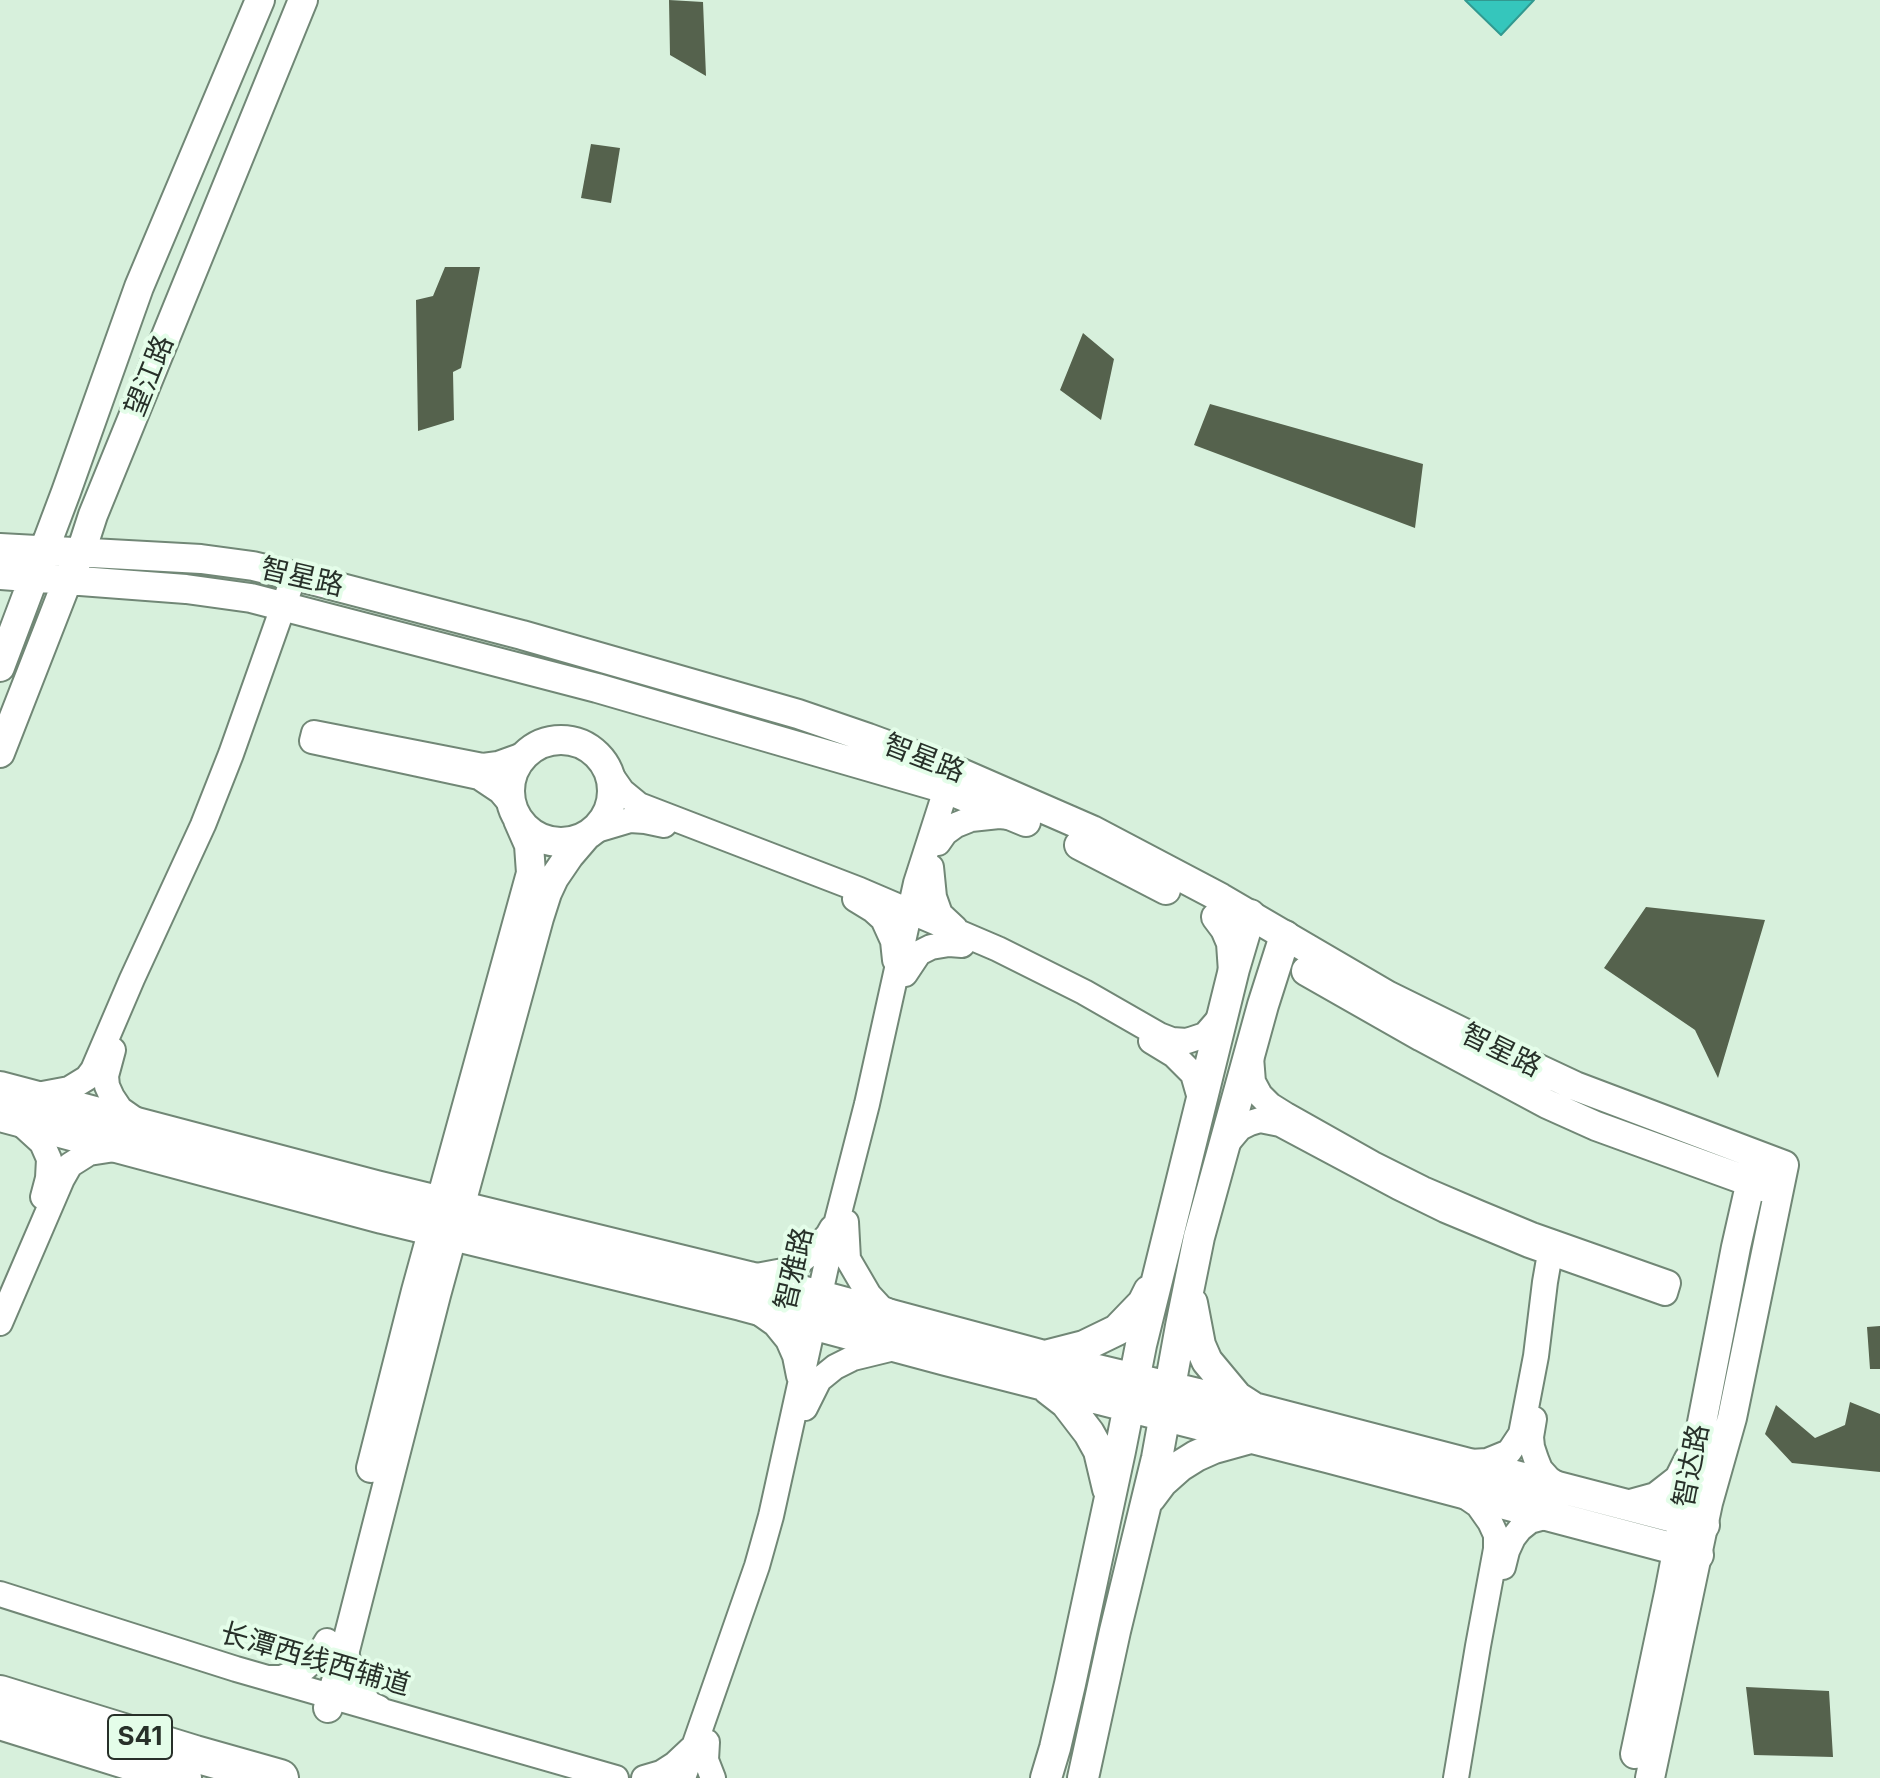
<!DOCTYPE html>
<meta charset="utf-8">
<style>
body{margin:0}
canvas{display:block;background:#d7f0dc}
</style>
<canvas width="1880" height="1778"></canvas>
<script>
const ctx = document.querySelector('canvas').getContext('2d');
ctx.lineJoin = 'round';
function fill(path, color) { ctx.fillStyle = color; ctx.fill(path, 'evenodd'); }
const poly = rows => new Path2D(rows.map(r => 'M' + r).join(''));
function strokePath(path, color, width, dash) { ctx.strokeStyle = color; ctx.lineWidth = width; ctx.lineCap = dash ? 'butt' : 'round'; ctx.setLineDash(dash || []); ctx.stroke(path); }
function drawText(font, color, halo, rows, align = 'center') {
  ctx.font = font + ' Inter,"Noto Sans SC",sans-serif'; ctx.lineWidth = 8; ctx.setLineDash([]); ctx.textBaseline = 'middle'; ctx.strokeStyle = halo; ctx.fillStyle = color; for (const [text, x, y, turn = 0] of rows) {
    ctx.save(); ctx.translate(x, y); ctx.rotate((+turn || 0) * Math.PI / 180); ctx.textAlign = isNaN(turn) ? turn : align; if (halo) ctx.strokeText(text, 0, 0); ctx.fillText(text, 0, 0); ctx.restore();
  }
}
const water = poly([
 [1465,0,1534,0,1501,35,1465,0]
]);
const building = poly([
 [669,0,703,2,706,76,670,55],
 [591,144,620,148,611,203,581,198],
 [445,267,480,267,461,368,453,372,454,420,418,431,416,300,433,296],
 [1083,333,1114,359,1101,420,1060,390],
 [1210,404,1423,464,1415,528,1194,445],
 [1646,907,1765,920,1718,1078,1695,1030,1604,968],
 [1880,1326,1880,1369,1870,1369,1867,1327],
 [1850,1402,1880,1414,1880,1472,1792,1463,1765,1434,1776,1405,1815,1438,1845,1425],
 [1746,1687,1829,1691,1833,1757,1754,1755]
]);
const tertiary = poly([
 [608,771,622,791,639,805,860,890,998,949,1084,992,1159,1035,1172,1040,1187,1041,1205,1035,1218,1020,1223,1011],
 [511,804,500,791,479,777,312,741,314,733,483,766,498,764,523,755],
 [593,831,630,820,645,821,664,825],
 [938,843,945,833,956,825,971,819,999,816,1010,817],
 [931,867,934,897,940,914,955,928],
 [855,899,873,910,883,919,893,941,895,960],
 [905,974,919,953,931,947,949,944,962,945],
 [1151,1041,1174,1055,1193,1074,1201,1102],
 [113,1050,106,1076,107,1086,112,1097,120,1109,140,1123],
 [37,1095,69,1089,87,1078,93,1070,132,979,203,825,231,754,294,576],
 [19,1122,42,1143,49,1159,48,1178,43,1197],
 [1224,1147,1240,1128,1250,1123,1260,1120,1280,1124,1398,1187,1445,1210,1529,1245,1665,1293,1668,1283,1532,1235,1479,1213,1423,1189,1373,1164,1286,1115,1270,1105,1260,1095,1253,1082,1251,1057],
 [846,1222,848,1259,869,1295,881,1308,890,1312],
 [751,1277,783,1271,800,1262,814,1250,828,1235,832,1228],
 [758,1312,775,1324,788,1340,795,1356,799,1376],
 [0,1323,62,1179,70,1165,89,1153,115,1149],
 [805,1408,819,1380,835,1367,853,1358,894,1348],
 [1534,1419,1531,1437,1532,1447,1536,1459,1540,1469,1549,1479,1563,1488],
 [1470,1462,1487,1461,1509,1452,1521,1434,1536,1356,1545,1282,1552,1242],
 [1503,1567,1507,1551,1513,1538,1520,1529,1530,1521,1541,1518,1553,1517],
 [0,1594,236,1669,616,1778],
 [345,1648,352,1676,360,1692,370,1704,379,1708],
 [269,1678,281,1678,305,1668,318,1656,327,1641],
 [707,1742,706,1760,713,1778],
 [644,1778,661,1773,675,1764,691,1749],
 [683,1778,757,1566,771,1516,831,1244,867,1104,916,883,952,771],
 [1456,1778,1478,1646,1496,1549,1496,1535,1490,1522,1478,1505,1462,1494]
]);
const secondary = poly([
 [0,548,201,559,253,566,315,581,522,635,798,714,868,738,952,769,1092,830,1221,898,1387,995,1507,1054,1575,1086,1784,1165,1732,1418,1708,1503,1650,1778],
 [0,575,186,589,251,598,597,688,946,789,1026,822],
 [0,667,66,492,139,287,260,0],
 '510 791a51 51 0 1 1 102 0a51 51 0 1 1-102 0Z',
 [0,753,68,579,81,552,93,515,303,0],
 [1079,845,1166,890],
 [1216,917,1225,929,1231,943,1233,972],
 [1306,971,1422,1037,1547,1104,1596,1126,1778,1192],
 [371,1468,416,1291,531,873,529,845,518,820],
 [1627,1505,1656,1497,1665,1490,1679,1479,1689,1459],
 [328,1708,343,1658,436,1295,539,918,547,893,554,878,569,856,587,835],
 [1635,1754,1669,1593,1736,1247,1755,1163]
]);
const primary = poly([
 [0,1087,376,1186,749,1277,1081,1366,1219,1399,1704,1525],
 [0,1116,382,1218,741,1305,946,1360,1327,1457,1698,1555],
 [1192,1303,1200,1345,1207,1361,1237,1397,1251,1406],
 [1045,1356,1084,1346,1117,1330,1143,1303,1149,1291],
 [1048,1389,1066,1403,1089,1433,1099,1451,1108,1489],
 [1150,1498,1162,1482,1180,1466,1196,1456,1214,1448,1250,1438],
 [1046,1778,1055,1748,1070,1684,1120,1451,1141,1345,1234,969,1250,915],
 [1083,1778,1115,1631,1157,1458,1181,1326,1199,1237,1263,1005,1285,936]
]);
const motorway = poly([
 [0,1694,195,1754,280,1778],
 [0,1721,183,1778]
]);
const shields = [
 [140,1737,64]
];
const shieldNames = [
 ["S41",140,1737]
];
const streetNames = [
 ["望江路",150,376,-68],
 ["智星路",302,578,13],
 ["智星路",924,759,21],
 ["智星路",1501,1051,26],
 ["智雅路",795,1269,-77],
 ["智达路",1692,1466,-79],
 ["长潭西线西辅道",315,1660,16]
];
fill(water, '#35c6bc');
strokePath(water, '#319990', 2);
fill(building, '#55624d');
strokePath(tertiary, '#718776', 28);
strokePath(secondary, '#718776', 32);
strokePath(primary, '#718776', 34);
strokePath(motorway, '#718776', 40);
strokePath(tertiary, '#fff', 24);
strokePath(secondary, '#fff', 28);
strokePath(primary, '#fff', 30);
strokePath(motorway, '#fff', 36);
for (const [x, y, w] of shields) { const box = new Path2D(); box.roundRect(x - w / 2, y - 22, w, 44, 6); ctx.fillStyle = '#e4fde9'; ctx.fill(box); strokePath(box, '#273029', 2); }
drawText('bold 26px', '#273029', null, shieldNames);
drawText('28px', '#273029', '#e4fde9', streetNames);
</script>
